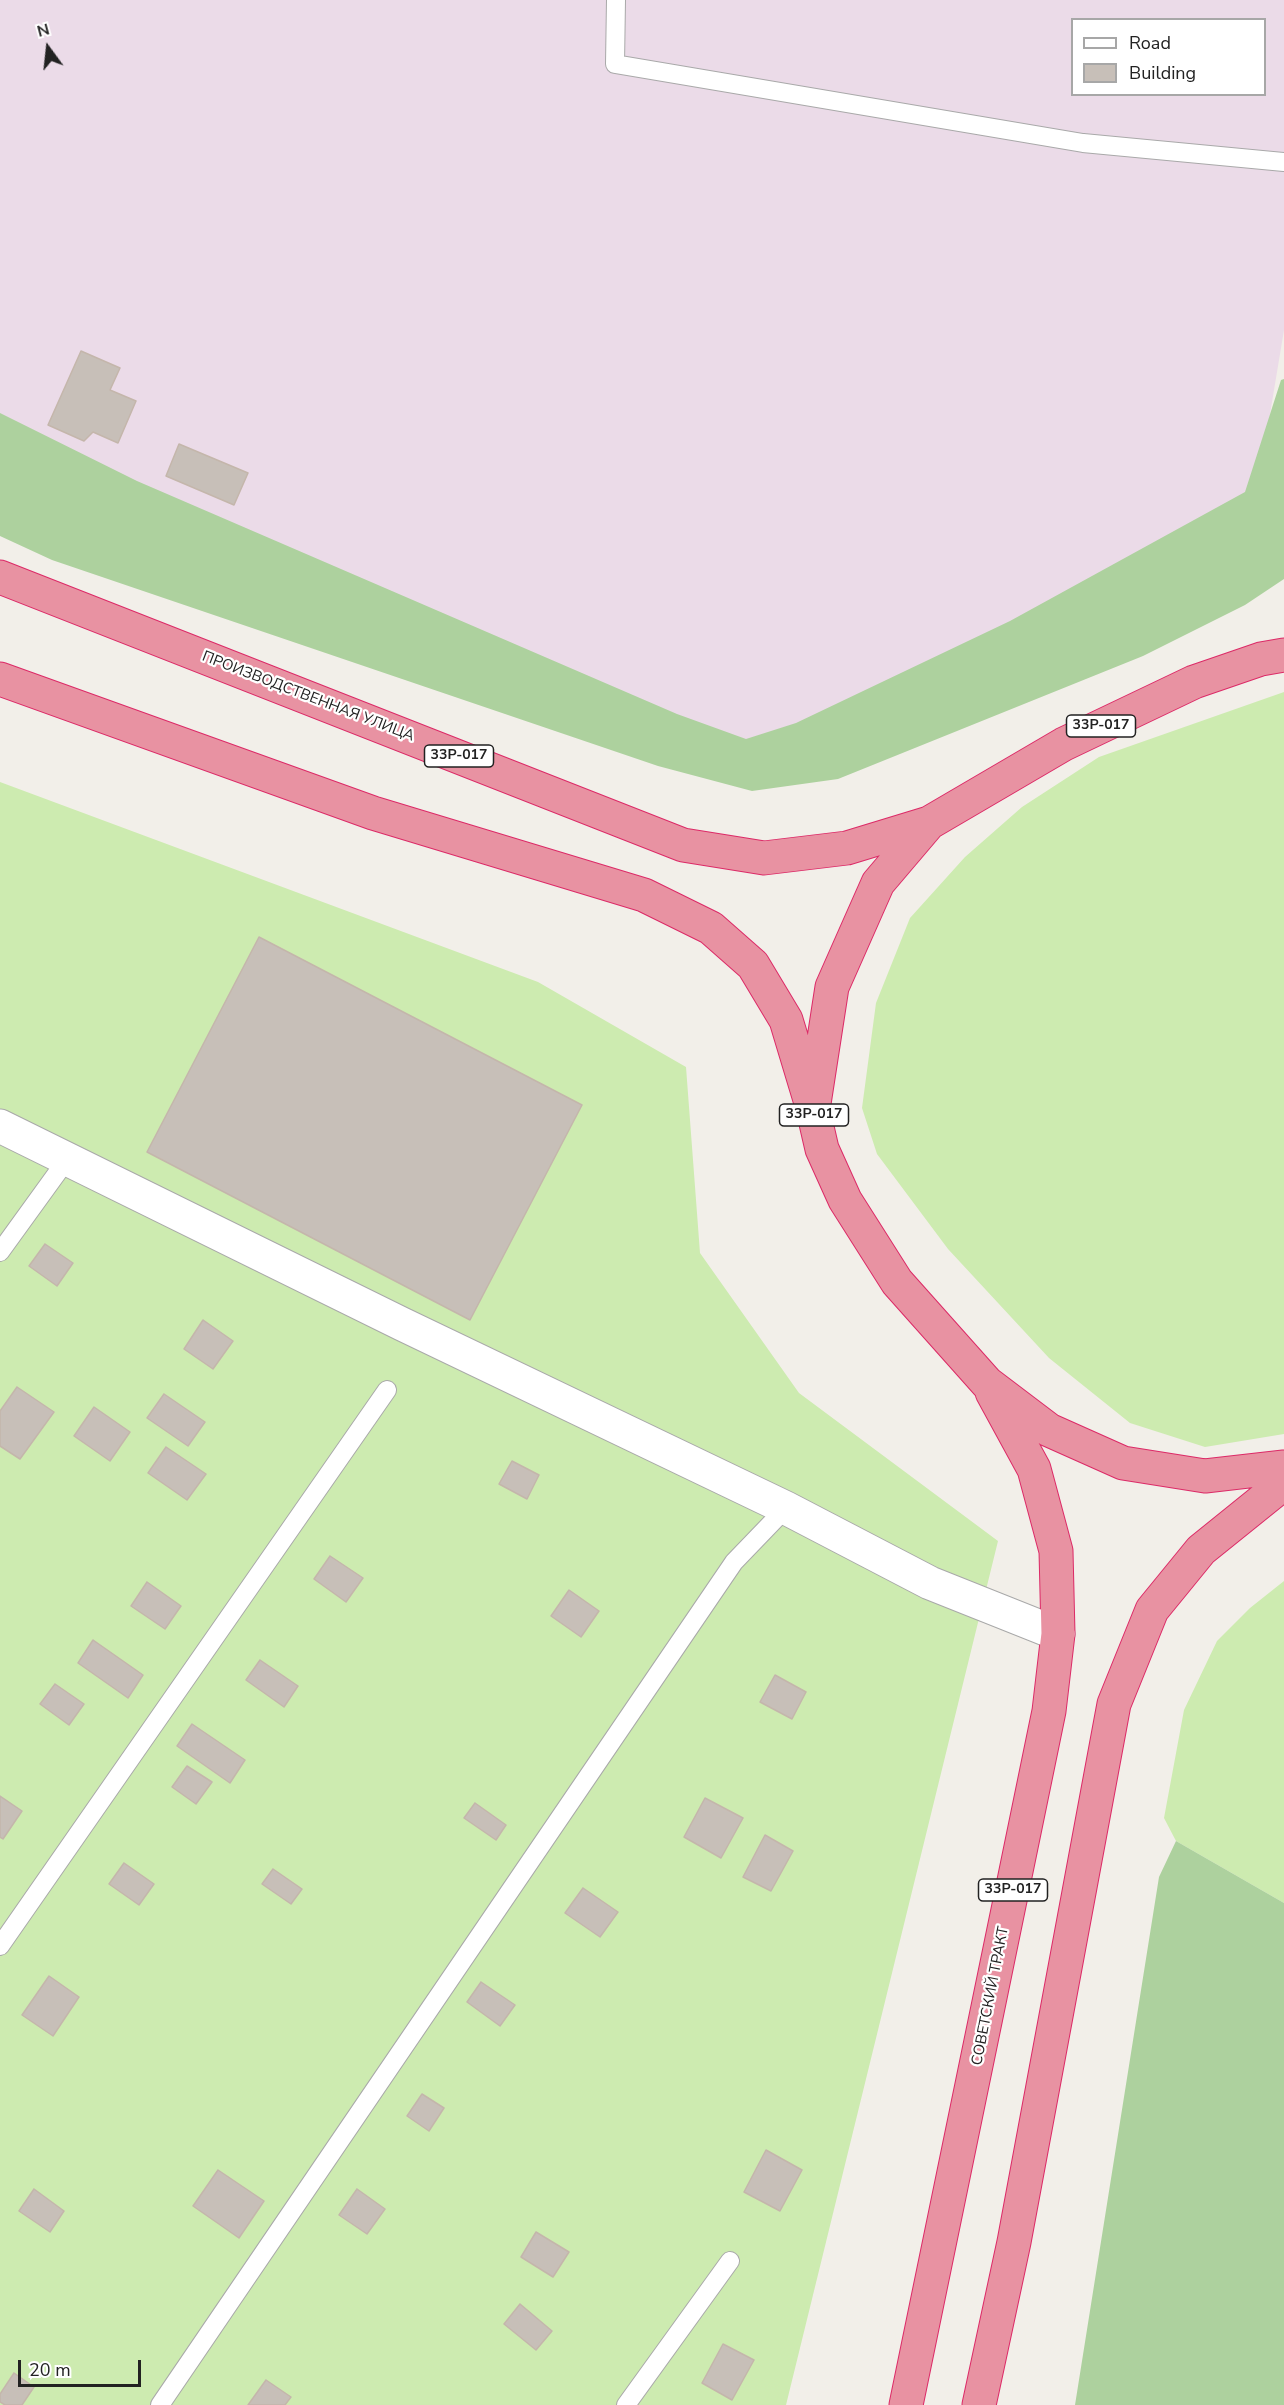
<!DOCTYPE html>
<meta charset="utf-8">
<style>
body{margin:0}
#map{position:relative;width:1284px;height:2405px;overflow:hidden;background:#f2efe9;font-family:"Nunito Sans",sans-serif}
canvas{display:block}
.legend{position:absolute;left:1071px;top:18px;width:195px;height:78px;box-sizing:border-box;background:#fff;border:2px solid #a7a7a7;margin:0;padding:8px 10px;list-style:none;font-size:18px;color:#222}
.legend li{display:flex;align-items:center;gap:12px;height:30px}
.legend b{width:30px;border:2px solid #a7a7a7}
.north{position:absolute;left:18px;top:18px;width:60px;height:60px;-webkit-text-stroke:4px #fff;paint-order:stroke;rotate:345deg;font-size:16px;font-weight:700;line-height:24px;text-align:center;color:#222}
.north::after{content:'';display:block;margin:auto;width:21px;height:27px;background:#222;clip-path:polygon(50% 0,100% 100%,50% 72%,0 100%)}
.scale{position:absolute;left:18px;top:2360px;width:123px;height:27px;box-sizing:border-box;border:3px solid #222;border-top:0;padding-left:8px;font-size:18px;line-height:21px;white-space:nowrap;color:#222;-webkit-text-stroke:4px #fff;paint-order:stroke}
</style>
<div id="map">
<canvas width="1284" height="2405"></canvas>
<ul class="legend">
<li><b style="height:8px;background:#fff"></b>Road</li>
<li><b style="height:16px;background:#c7bfb8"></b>Building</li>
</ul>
<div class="north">N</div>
<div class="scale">20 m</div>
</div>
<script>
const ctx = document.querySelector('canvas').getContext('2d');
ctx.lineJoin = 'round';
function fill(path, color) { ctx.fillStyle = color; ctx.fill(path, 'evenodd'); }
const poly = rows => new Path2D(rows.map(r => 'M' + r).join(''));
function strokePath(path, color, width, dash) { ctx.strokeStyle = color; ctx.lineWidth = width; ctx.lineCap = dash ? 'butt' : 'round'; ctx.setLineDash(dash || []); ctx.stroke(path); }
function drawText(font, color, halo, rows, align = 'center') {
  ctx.font = font + ' "Nunito Sans",sans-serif'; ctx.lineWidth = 4.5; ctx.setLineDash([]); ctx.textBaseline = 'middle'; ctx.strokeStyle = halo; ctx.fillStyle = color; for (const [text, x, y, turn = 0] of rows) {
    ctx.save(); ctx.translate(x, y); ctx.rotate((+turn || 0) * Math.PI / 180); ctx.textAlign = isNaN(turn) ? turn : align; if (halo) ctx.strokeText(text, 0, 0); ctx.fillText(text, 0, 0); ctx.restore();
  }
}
const industrial = poly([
 [0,0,1284,0,1284,330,1249,540,759,766,0,459],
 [1072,20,1264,20,1264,94,1072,94]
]);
const grass = poly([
 [1284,692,1284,1434,1205,1447,1130,1423,1049,1358,948,1249,877,1154,862,1108,876,1003,910,918,965,857,1022,807,1099,757],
 [0,782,538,982,686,1067,700,1253,799,1393,998,1541,786,2405,0,2405],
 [1284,1581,1284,1903,1176,1841,1164,1818,1184,1710,1217,1641,1250,1608]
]);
const forest = poly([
 [1284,379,1284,579,1245,605,1143,656,838,779,752,791,658,766,52,560,0,536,0,413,137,481,677,714,746,739,796,723,1010,621,1245,492,1281,380],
 [1176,1841,1284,1903,1284,2405,1075,2405,1159,1877]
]);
const building = poly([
 [81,351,120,368,110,390,136,401,118,443,93,432,84,441,48,425,81,351],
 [179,444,248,473,234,505,166,476,179,444],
 [259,937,582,1105,470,1320,147,1152,259,937],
 [45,1244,73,1263,57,1286,29,1266,45,1244],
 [203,1320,233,1341,213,1369,184,1349,203,1320],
 [17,1387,54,1412,20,1459,0,1446,0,1411,17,1387],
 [164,1394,205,1422,188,1446,147,1418,164,1394],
 [94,1407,130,1432,110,1461,74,1436,94,1407],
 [166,1447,206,1474,187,1500,148,1473,166,1447],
 [512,1461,539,1475,527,1499,499,1484,512,1461],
 [330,1556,363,1578,346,1602,314,1579,330,1556],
 [147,1582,181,1606,165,1629,131,1606,147,1582],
 [569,1590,599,1611,581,1637,551,1616,569,1590],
 [93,1640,143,1675,128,1698,78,1663,93,1640],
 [260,1660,298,1686,284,1707,246,1680,260,1660],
 [775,1675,806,1692,792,1719,760,1702,775,1675],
 [55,1684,84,1704,69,1725,40,1704,55,1684],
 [192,1724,245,1760,230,1783,177,1746,192,1724],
 [187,1766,212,1782,196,1804,172,1787,187,1766],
 [0,1796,22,1811,3,1839,0,1837,0,1796],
 [705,1798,743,1818,721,1858,684,1837,705,1798],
 [475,1803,506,1825,496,1840,464,1818,475,1803],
 [765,1835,793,1851,771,1891,743,1877,765,1835],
 [124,1863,154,1884,139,1905,109,1884,124,1863],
 [273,1869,302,1889,291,1904,262,1884,273,1869],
 [583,1888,618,1912,600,1937,565,1913,583,1888],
 [49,1976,79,1997,53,2036,22,2015,49,1976],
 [481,1982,515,2005,500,2026,467,2002,481,1982],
 [422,2094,444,2108,429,2131,407,2116,422,2094],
 [766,2150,802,2170,780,2211,744,2192,766,2150],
 [218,2170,264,2201,239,2238,193,2206,218,2170],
 [34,2189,64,2211,50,2232,19,2211,34,2189],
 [357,2189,385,2209,367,2234,339,2215,357,2189],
 [536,2232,569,2252,553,2277,521,2257,536,2232],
 [520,2304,552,2331,536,2350,504,2324,520,2304],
 [723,2344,754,2360,732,2400,702,2383,723,2344],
 [14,2373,34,2387,22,2405,5,2405,0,2402,0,2394,14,2373],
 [266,2380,291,2397,285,2405,248,2405,266,2380]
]);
const lane = poly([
 [616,0,615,64,1083,143,1284,162],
 [0,1252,68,1158],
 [0,1946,387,1390],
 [160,2405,734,1562,786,1508],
 [626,2405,730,2261]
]);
const street = poly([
 [0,1126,402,1324,786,1508,930,1583,1058,1634]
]);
const highway = poly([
 [0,577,683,845,764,858,847,848,929,823],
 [1284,655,1261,659,1194,682,1064,744,929,823,878,883,832,987,813,1110,822,1149,845,1200,897,1282,987,1383,1049,1430,1123,1463,1205,1476,1284,1467],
 [0,679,373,813,644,895,711,928,753,965,786,1020,811,1103],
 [906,2405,1049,1711,1058,1634,1056,1551,1034,1469,992,1392],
 [979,2405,1014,2242,1114,1704,1152,1610,1201,1550,1284,1483]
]);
const shields = [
 [1101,726,69],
 [459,756,69],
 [814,1115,69],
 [1013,1890,69]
];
const shieldNames = [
 ["33Р-017",1101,726],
 ["33Р-017",459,756],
 ["33Р-017",814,1115],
 ["33Р-017",1013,1890]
];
const streetNames = [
 ["ПРОИЗВОДСТВЕННАЯ УЛИЦА",308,697,21],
 ["СОВЕТСКИЙ ТРАКТ",991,1996,-79]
];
fill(industrial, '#ebdbe8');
fill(grass, '#cdebb0');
fill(forest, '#add19e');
fill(building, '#c7bfb8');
strokePath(building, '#c4b6ab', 1.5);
strokePath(lane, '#a9a9a9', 20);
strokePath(street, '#a9a9a9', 35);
strokePath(highway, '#dc2a67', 35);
strokePath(lane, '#fff', 18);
strokePath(street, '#fff', 33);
strokePath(highway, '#e892a2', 33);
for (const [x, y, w] of shields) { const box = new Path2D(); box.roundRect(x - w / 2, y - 11, w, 22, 4.5); ctx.fillStyle = '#fff'; ctx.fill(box); strokePath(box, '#222', 1.5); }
drawText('bold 14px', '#222', null, shieldNames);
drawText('15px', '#222', '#fff', streetNames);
</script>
